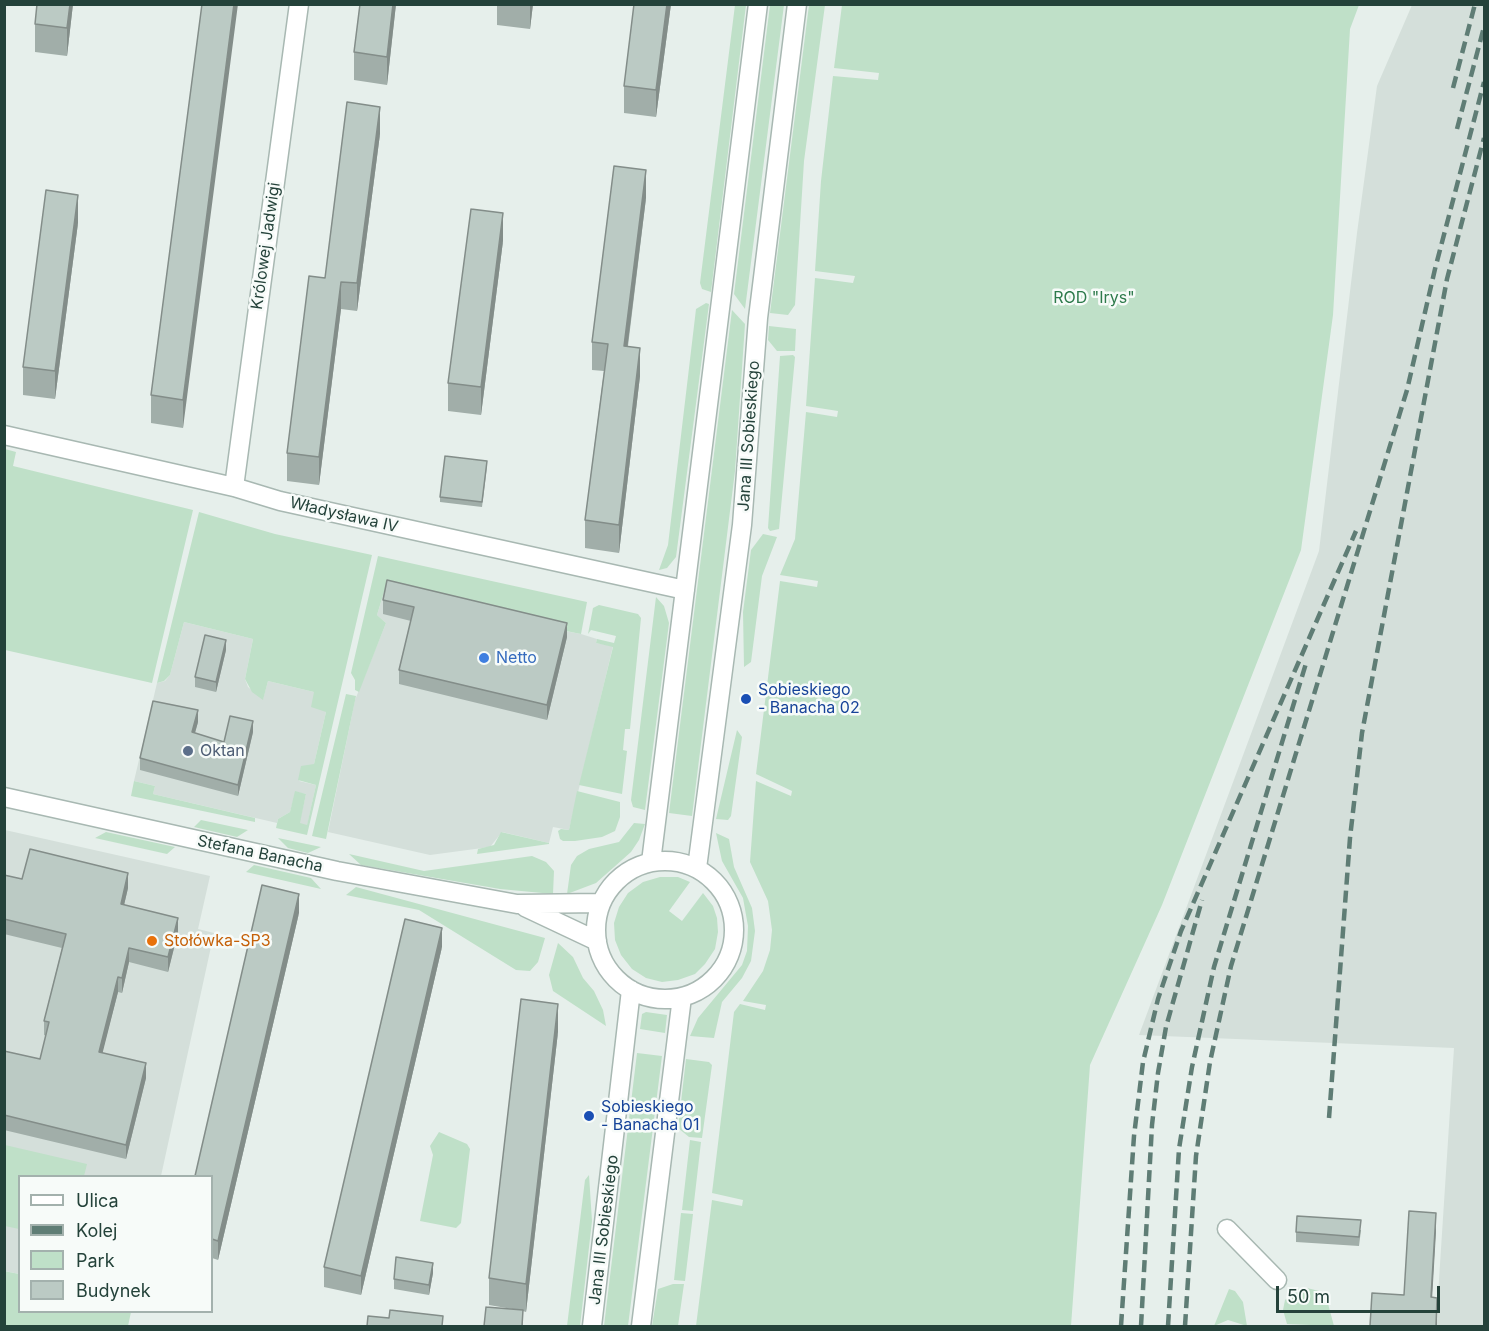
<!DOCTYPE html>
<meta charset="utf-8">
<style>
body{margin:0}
#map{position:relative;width:1489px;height:1331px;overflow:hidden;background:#e6efeb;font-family:Inter,sans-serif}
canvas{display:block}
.frame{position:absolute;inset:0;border:6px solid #24423a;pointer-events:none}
.legend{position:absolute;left:18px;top:1175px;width:195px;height:138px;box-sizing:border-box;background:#f7fbf9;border:2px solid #a3b1ad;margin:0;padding:8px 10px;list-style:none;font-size:18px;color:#24423a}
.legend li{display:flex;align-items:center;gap:12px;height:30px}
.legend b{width:30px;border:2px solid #a3b1ad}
.scale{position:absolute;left:1276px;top:1286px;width:164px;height:27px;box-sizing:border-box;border:3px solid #24423a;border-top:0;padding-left:8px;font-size:18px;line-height:21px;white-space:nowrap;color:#24423a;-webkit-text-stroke:4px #f7fbf9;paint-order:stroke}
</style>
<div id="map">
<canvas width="1489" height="1331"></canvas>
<div class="frame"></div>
<ul class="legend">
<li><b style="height:8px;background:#fff"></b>Ulica</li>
<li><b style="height:8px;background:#5f7d75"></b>Kolej</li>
<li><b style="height:16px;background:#bfe0c8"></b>Park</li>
<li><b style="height:16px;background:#bbcac4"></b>Budynek</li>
</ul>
<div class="scale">50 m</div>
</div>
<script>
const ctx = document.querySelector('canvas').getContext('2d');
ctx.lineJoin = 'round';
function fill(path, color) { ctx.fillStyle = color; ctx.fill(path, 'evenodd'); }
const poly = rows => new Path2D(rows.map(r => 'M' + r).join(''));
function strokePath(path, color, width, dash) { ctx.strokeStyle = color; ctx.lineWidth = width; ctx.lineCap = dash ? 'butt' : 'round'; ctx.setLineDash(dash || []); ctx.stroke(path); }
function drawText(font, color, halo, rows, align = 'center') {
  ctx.font = font + ' Inter,sans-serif'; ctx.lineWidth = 5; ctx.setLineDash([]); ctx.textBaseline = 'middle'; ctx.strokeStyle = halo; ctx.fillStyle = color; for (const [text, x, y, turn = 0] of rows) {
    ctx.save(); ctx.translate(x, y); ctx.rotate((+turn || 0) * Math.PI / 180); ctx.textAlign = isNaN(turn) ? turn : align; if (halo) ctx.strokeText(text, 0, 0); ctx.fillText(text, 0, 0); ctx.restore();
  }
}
const built = poly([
 [1412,5,1484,5,1484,1326,1436,1326,1454,1048,1139,1035,1319,551,1357,233,1377,86],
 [384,592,564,634,565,631,581,634,597,639,596,643,613,646,569,830,553,827,549,843,502,832,490,847,430,855,328,832,355,700,386,623,377,615],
 [184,622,253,639,245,679,248,687,263,699,268,681,314,692,326,712,314,764,299,781,316,785,307,826,299,824,306,794,296,792,290,812,278,819,277,823,153,794,155,786,134,781,157,683,165,681,170,675],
 [5,830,210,876,198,929,214,933,161,1176,20,1176,19,1274,5,1271]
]);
const green = poly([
 [735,5,746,5,711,292,702,289,700,283],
 [770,5,784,5,745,309,734,294],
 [809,5,825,5,804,161,795,305,788,315,770,313],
 [842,5,1359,5,1350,29,1333,315,1301,550,1162,905,1090,1065,1071,1326,696,1326,712,1200,742,1206,743,1200,712,1193,734,1012,740,1004,765,1010,766,1005,743,1001,763,971,770,950,772,930,768,901,750,862,756,781,791,796,792,791,756,774,780,581,817,587,818,581,780,575,795,539,806,412,837,417,838,411,806,406,815,278,853,283,855,276,815,271,821,181,833,76,878,80,879,73,834,68],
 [706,303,709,304,676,557,667,568,659,570,668,545,696,309],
 [732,310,745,324,735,471,692,816,669,813],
 [769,326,796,329,795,351,777,351,768,340],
 [793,355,795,357,779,529,770,531,768,528,780,356],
 [5,449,16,452,13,466,193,510,152,683,5,650],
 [199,512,275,534,372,555,307,835,276,828,278,819,290,812,295,791,306,794,300,823,307,825,316,785,298,780,301,766,314,764,326,712,311,707,314,692,268,681,263,700,252,692,245,679,253,639,184,622,170,675,164,681,157,683],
 [763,534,777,537,762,576,751,662,744,667,743,612,751,550],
 [378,556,587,602,581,634,566,631,565,634,384,592,377,615,386,623,359,692,355,690,355,680,351,673],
 [656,597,664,606,669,623,645,810,633,807,631,800],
 [599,605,638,614,641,618,630,729,625,729,623,750,627,751,622,794,579,785,613,647,596,643,597,639,614,643,616,636,591,630,588,634,593,608],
 [346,694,356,696,326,839,312,836],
 [737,730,742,737,731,816,728,820,716,819],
 [134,781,155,786,153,794,255,818,255,822,131,796],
 [577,791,620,802,620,817,615,831,602,837,575,841,563,841,560,839,558,831,561,829,569,830],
 [201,820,248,830,237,837,194,827],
 [634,823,645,824,639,840,631,852,596,883,567,894,571,865,577,856,589,849,619,842],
 [106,832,175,847,167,854,95,838],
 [501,832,549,843,549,844,477,854,478,849,494,845],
 [716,833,729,839,734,867,752,908,755,931,751,961,742,978,722,1002,714,1038,690,1036,698,1018,742,965,747,951,748,926,743,898,722,861],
 [278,838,321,847,308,853,288,848],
 [349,854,424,871,532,856,546,862,554,871,553,894,500,889,361,865],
 [254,865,311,878,321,889,246,872],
 [660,877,678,877,690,882,669,911,682,921,703,893,713,906,717,918,718,932,715,949,705,964,695,974,678,980,662,982,646,978,632,969,621,955,615,940,614,923,619,907,628,893,643,882],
 [356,887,545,938,538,962,530,971,516,970,419,910,346,895],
 [558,943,573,957,583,978,594,991,603,1010,606,1026,553,991,549,975],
 [646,1012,667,1015,665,1033,640,1029,642,1014],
 [637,1053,662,1056,628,1326,604,1326],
 [686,1059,709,1062,712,1065,702,1138,689,1137,678,1128],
 [439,1132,467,1144,470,1149,461,1223,456,1228,420,1221,433,1155,430,1146],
 [690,1140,701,1142,693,1211,682,1210],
 [5,1145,87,1164,84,1176,20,1176,19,1229,5,1226],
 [589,1175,592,1221,580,1326,567,1326,585,1180],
 [681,1213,693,1214,685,1281,674,1280],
 [4,1271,19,1274,20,1312,131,1312,128,1326,5,1326],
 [673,1284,684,1284,678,1326,652,1326,658,1289],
 [1307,1288,1319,1291,1327,1300,1334,1326,1287,1324,1283,1310,1285,1300,1296,1289],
 [1229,1289,1235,1291,1243,1302,1247,1326,1228,1320,1214,1326]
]);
const minor = poly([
 [4,435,234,487,280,501,685,590],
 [234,487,299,4],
 [4,797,337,871,517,904,601,903],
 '596 930a69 69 0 1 1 138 0a69 69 0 1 1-138 0Z',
 [651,862,758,4],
 [697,868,742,525,758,318,797,4],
 [525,907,597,941],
 [1227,1229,1277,1280],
 [592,1326,631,990],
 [641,1326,682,997]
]);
const rail = poly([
 [1453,88,1475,4],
 [1457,129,1484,27],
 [1329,1118,1350,838,1362,733,1447,279,1484,138],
 [1121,1326,1134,1136,1143,1062,1158,999,1181,931,1356,531],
 [1141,1326,1152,1125,1158,1073,1166,1027,1202,900],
 [1168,1326,1179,1149,1192,1067,1214,967,1307,660],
 [1185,1326,1196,1156,1210,1062,1231,966,1407,390,1435,269,1484,82]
]);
const wall = poly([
 [73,4,67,56,35,52,35,24],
 [202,4,183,428,151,423,151,395],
 [360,4,396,4,387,85,354,80,354,52],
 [497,4,533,4,530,29,497,25],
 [671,4,656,117,624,113,624,86],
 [380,134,357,311,341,309,319,485,287,481,287,453,325,278],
 [646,198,628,346,640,376,619,553,585,548,585,520,604,371,592,370,592,342],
 [78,223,55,399,23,395,23,367],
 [503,241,481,415,448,411,448,383],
 [487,466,482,507,440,502,440,497],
 [383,600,567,637,547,720,399,684,399,670,411,621,383,614],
 [226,650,216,692,195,687,195,677],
 [198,722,195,733,224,742,253,732,238,796,140,770,140,758],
 [4,875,22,879,128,888,124,905,178,932,168,972,129,962,122,993,118,992,102,1053,146,1078,126,1159,4,1130,4,1051,40,1059,46,1036,44,1035,44,1021,62,948,4,934],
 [299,913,218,1260,212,1258,212,1176],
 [442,947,361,1295,324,1287,324,1267],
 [558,1032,526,1312,523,1311,523,1326,512,1309,489,1305,489,1278],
 [1361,1230,1359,1246,1296,1242,1296,1232],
 [433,1273,429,1295,394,1289,394,1279]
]);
const shadedWall = poly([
 [70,4,73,4,67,56,67,28],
 [234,4,238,4,183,428,183,400],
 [393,4,396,4,387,85,387,57],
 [530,4,533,4,530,29],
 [667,4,671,4,656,117,656,90],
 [380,107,380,134,357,311,357,283],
 [646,170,646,198,624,374,624,346],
 [78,195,78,223,55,399,55,371],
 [503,213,503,241,481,415,481,387],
 [341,282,341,309,319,485,319,457],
 [640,348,640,376,619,553,619,525],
 [567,623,567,637,547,720,547,705],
 [226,640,226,650,216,692,216,682],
 [198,710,198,722,192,743,192,732],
 [253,721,253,732,238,796,238,785],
 [128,873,128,888,121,918,121,904],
 [299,894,299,913,218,1260,218,1241],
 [178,918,178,932,168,972,168,957],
 [442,928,442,947,361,1295,361,1276],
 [129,948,129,962,122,993,122,978],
 [118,977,118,992,99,1067,99,1052],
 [558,1004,558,1032,526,1312,526,1284],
 [146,1063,146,1078,126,1159,126,1145],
 [1436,1213,1436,1232,1431,1317,1431,1297],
 [433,1263,433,1273,429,1295,429,1285],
 [1437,1298,1437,1326,1436,1326]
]);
const building = poly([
 [37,4,70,4,67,28,35,24,37,4],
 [202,4,234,4,183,400,151,395,202,4],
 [360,4,393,4,387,57,354,52,360,4],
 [634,4,667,4,656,90,624,86,634,4],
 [347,102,380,107,357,283,341,282,319,457,287,453,309,276,325,278,347,102],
 [614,166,646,170,624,346,640,348,619,525,585,520,608,344,592,342,614,166],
 [46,190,78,195,55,371,23,367,46,190],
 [471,209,503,213,481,387,448,383,471,209],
 [445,456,487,461,482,502,440,497,445,456],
 [387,580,567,623,547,705,399,670,414,607,383,600,387,580],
 [205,635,226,640,216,682,195,677,205,635],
 [153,701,198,710,192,732,224,742,230,716,253,721,238,785,140,758,153,701],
 [30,849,128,873,121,904,178,918,168,957,129,948,122,978,118,977,99,1052,146,1063,126,1145,4,1115,4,1051,40,1059,49,1022,44,1021,66,934,4,919,4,875,22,879,30,849],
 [262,885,299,894,218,1241,212,1239,212,1176,195,1176,262,885],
 [405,919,442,928,361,1276,324,1267,405,919],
 [521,999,558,1004,526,1284,489,1278,521,999],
 [1409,1211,1436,1213,1431,1297,1437,1298,1436,1326,1370,1326,1372,1293,1404,1295,1409,1211],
 [1297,1216,1361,1220,1359,1237,1296,1232,1297,1216],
 [396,1257,433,1263,429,1285,394,1279,396,1257],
 [486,1307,523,1310,522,1326,484,1326,486,1307],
 [390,1310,443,1316,442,1326,367,1326,368,1316,389,1318,390,1310]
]);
const markers = [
 [484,658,6,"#3f7fe0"],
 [746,699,6,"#1a4fb4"],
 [188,751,6,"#5c6f8a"],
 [152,941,6,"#e8710a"],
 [589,1116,6,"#1a4fb4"]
];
const streetNames = [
 ["Królowej Jadwigi",266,246,-82],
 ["Jana III Sobieskiego",749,436,-86],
 ["Władysława IV",344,515,13],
 ["Stefana Banacha",260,854,12],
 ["Jana III Sobieskiego",604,1230,-83]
];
const parkNames = [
 ["ROD \"Irys\"",1094,298]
];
const shopNames = [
 ["Netto",496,658]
];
const transitNames = [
 ["Sobieskiego",758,690],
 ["- Banacha 02",758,708],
 ["Sobieskiego",601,1107],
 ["- Banacha 01",601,1125]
];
const serviceNames = [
 ["Oktan",200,751]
];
const foodNames = [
 ["Stołówka-SP3",164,941]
];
fill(built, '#d4dfda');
fill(green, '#bfe0c8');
strokePath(minor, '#a8b8b2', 21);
strokePath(minor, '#fff', 18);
strokePath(rail, '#5f7d75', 4.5, [12, 6]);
fill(wall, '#a1aea9');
fill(shadedWall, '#838d89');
fill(building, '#bbcac4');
strokePath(building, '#838d89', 1.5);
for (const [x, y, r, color] of markers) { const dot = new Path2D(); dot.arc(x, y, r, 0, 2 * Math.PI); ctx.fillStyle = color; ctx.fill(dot); strokePath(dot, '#f7fbf9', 2); }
drawText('16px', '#24423a', '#f7fbf9', streetNames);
drawText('16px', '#2d7a4b', '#f7fbf9', parkNames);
drawText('16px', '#366cbe', '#f7fbf9', shopNames, 'left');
drawText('16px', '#164399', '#f7fbf9', transitNames, 'left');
drawText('16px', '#4e5e75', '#f7fbf9', serviceNames, 'left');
drawText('16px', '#c56008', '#f7fbf9', foodNames, 'left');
</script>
